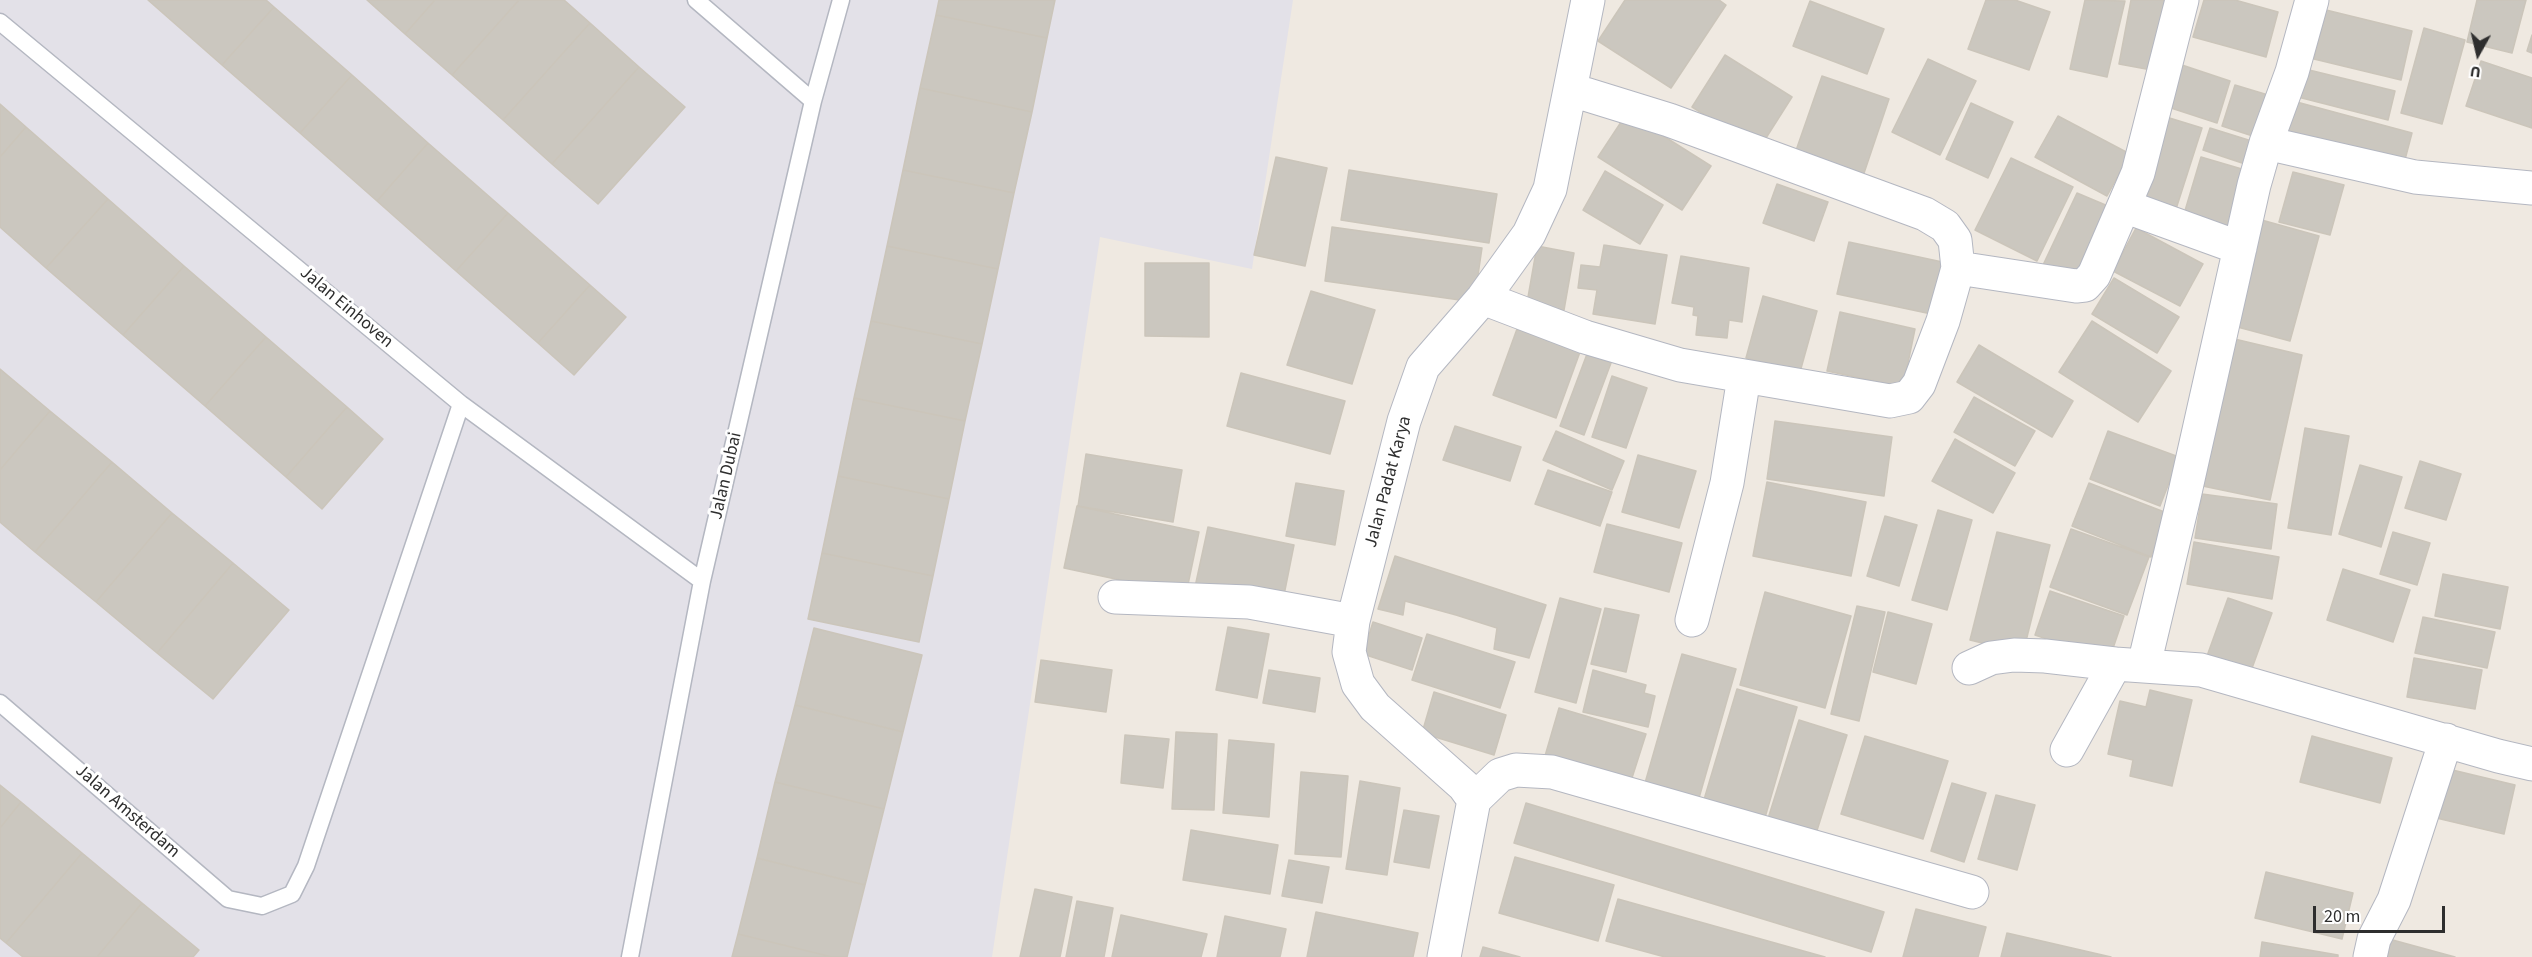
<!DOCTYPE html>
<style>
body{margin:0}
#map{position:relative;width:2532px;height:957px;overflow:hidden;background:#efe9e1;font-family:"Source Sans 3",sans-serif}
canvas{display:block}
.north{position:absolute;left:2448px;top:24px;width:60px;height:60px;-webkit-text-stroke:4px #fff;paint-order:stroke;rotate:188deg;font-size:16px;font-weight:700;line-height:24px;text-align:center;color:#2e2e2e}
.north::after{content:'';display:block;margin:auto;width:21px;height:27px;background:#2e2e2e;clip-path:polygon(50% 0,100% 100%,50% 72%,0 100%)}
.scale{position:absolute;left:2313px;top:906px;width:132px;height:27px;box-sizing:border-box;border:3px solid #2e2e2e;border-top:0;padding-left:8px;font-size:18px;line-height:21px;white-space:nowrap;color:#2e2e2e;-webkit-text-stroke:4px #fff;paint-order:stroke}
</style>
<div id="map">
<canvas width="2532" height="957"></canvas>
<div class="north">U</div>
<div class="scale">20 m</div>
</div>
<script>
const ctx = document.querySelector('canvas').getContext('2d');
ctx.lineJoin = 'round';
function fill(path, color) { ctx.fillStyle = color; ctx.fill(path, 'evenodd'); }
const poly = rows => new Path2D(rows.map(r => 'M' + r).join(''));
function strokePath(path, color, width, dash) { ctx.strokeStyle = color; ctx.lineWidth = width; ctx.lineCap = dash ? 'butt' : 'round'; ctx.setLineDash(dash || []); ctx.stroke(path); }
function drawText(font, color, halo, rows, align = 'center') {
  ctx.font = font + ' "Source Sans 3",sans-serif'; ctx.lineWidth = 6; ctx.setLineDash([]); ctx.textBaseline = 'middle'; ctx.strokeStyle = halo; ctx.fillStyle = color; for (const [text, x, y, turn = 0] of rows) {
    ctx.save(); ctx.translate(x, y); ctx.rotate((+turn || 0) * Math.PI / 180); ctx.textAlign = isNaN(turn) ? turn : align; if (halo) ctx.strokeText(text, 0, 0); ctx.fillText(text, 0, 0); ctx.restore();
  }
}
const industrial = poly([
 [0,0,1293,0,1252,269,1100,237,992,957,0,957]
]);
const building = poly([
 [148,0,266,0,274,7,222,65,148,0],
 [367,0,435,0,405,34,367,0],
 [435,0,519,0,452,75,405,34,435,0],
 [519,0,564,0,590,23,503,120,452,75,519,0],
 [939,0,1055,0,1047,38,936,15,939,0],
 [1625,0,1719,0,1726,5,1671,88,1598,41,1625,0],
 [1986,0,2015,0,2050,12,2029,70,1968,49,1986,0],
 [2085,0,2125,1,2107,77,2070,69,2085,0],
 [2131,0,2171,0,2157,71,2119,64,2131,0],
 [2204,0,2235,0,2278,12,2266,57,2193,37,2204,0],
 [2477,0,2526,0,2512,53,2467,42,2477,0],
 [1810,1,1884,29,1867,74,1793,46,1810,1],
 [274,7,352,75,300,133,222,65,274,7],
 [2326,10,2412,31,2401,80,2314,59,2326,10],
 [936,15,1047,38,1032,112,920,88,936,15],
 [590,23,639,67,552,164,503,120,590,23],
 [2424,28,2465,40,2442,124,2401,113,2424,28],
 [2532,35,2532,53,2527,51,2532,35],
 [1725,55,1792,97,1759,149,1692,107,1725,55],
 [1928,59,1976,81,1940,155,1892,132,1928,59],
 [2481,61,2532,78,2532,128,2466,106,2481,61],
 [2182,65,2230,81,2217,123,2168,107,2182,65],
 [639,67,685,107,598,204,552,164,639,67],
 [2305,69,2395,91,2388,120,2298,97,2305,69],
 [352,75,428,143,377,201,300,133,352,75],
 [1822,76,1889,99,1860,185,1792,162,1822,76],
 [2235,85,2278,98,2265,140,2222,126,2235,85],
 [920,88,1032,112,1014,193,903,170,920,88],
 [2293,101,2412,133,2402,171,2282,139,2293,101],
 [1971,103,2013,122,1988,178,1946,159,1971,103],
 [0,104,26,127,0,157,0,104],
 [1627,113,1711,166,1682,210,1598,157,1627,113],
 [2058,116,2130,154,2107,196,2035,157,2058,116],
 [2163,116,2202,128,2176,209,2138,197,2163,116],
 [26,127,108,199,46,268,0,227,0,157,26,127],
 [2210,128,2258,143,2251,166,2203,150,2210,128],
 [428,143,508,213,456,271,377,201,428,143],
 [1276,157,1327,168,1305,266,1254,255,1276,157],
 [2201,157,2252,172,2233,230,2184,214,2201,157],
 [2011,158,2073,187,2037,261,1975,230,2011,158],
 [903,170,1014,193,998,269,887,246,903,170],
 [1349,170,1497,194,1489,243,1341,220,1349,170],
 [1605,171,1663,205,1640,244,1583,210,1605,171],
 [2293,172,2344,185,2330,235,2279,222,2293,172],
 [1777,184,1828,202,1814,241,1763,223,1777,184],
 [2077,193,2115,209,2080,282,2043,265,2077,193],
 [108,199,184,266,123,335,46,268,108,199],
 [508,213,590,285,538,343,456,271,508,213],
 [2258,219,2319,236,2290,341,2230,325,2258,219],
 [1332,227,1482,248,1474,302,1325,281,1332,227],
 [2136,228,2203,264,2180,306,2113,271,2136,228],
 [1849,242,1947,263,1936,315,1837,294,1849,242],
 [1604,245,1667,255,1655,324,1593,314,1597,290,1578,288,1581,265,1600,267,1604,245],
 [887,246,998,269,982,344,871,321,887,246],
 [1537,246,1574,253,1564,310,1527,303,1537,246],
 [1681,256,1749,268,1742,322,1729,320,1727,338,1696,335,1698,316,1693,315,1694,307,1672,303,1681,256],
 [1145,263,1209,263,1209,337,1145,336,1145,263],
 [184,266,266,337,205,406,123,335,184,266],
 [2114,278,2179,317,2157,353,2092,314,2114,278],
 [590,285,626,317,574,375,538,343,590,285],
 [1311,291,1375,310,1352,384,1287,365,1311,291],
 [1763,296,1817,311,1800,372,1746,358,1763,296],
 [1840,312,1915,329,1903,387,1827,371,1840,312],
 [871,321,982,344,965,421,854,398,871,321],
 [2092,321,2171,371,2138,422,2059,372,2092,321],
 [1517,329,1580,352,1556,418,1493,395,1517,329],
 [266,337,347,407,286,477,205,406,266,337],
 [2226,337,2302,355,2270,500,2193,484,2226,337],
 [1979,345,2073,401,2052,437,1957,382,1979,345],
 [1587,354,1611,363,1584,435,1560,426,1587,354],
 [0,369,50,411,0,470,0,369],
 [1241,373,1345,401,1330,454,1227,426,1241,373],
 [1612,376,1647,388,1626,448,1592,437,1612,376],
 [1974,397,2035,431,2015,466,1954,432,1974,397],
 [854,398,965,421,949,499,838,476,854,398],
 [347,407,383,439,322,509,286,477,347,407],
 [50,411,112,462,35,552,0,522,0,470,50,411],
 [1775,421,1892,437,1884,496,1767,479,1775,421],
 [1455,426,1521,447,1510,481,1443,460,1455,426],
 [2305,428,2349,436,2331,535,2288,528,2305,428],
 [1556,431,1624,461,1612,490,1543,460,1556,431],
 [2108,431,2179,457,2160,506,2090,479,2108,431],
 [1955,439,2015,473,1993,513,1932,481,1955,439],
 [1086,454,1182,470,1173,522,1078,506,1086,454],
 [1638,455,1696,471,1679,528,1622,512,1638,455],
 [2420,461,2461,474,2446,520,2405,508,2420,461],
 [112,462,172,513,96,602,35,552,112,462],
 [2360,465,2402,477,2381,547,2339,534,2360,465],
 [1548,470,1612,492,1600,526,1535,504,1548,470],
 [838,476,949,499,933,576,822,553,838,476],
 [1767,482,1866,502,1851,576,1753,556,1767,482],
 [1296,483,1344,491,1335,545,1286,536,1296,483],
 [2089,483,2167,513,2151,557,2072,526,2089,483],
 [2202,494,2277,504,2271,549,2195,538,2202,494],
 [1077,506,1199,532,1186,594,1064,568,1077,506],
 [1938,510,1972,520,1947,610,1912,600,1938,510],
 [172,513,233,563,157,653,96,602,172,513],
 [1885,516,1917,525,1899,586,1867,576,1885,516],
 [1607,524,1682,543,1669,592,1594,572,1607,524],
 [1208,527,1294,545,1282,605,1195,587,1208,527],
 [2071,529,2149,557,2127,615,2050,587,2071,529],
 [1997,532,2050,545,2023,653,1970,640,1997,532],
 [2393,532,2430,543,2417,585,2380,574,2393,532],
 [2194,542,2279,557,2272,599,2187,584,2194,542],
 [822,553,933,576,919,642,808,619,822,553],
 [1395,556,1546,605,1529,658,1494,649,1497,628,1456,615,1405,601,1403,615,1378,609,1395,556],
 [233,563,289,610,213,699,157,653,233,563],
 [2343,569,2410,590,2393,642,2327,620,2343,569],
 [2443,574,2508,587,2500,629,2435,616,2443,574],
 [2050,591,2124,616,2109,660,2035,635,2050,591],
 [1765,592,1851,616,1825,708,1740,685,1765,592],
 [1560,598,1601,609,1576,703,1535,692,1560,598],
 [2228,598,2272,613,2251,671,2207,656,2228,598],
 [1857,606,1885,612,1859,721,1831,714,1857,606],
 [1605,608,1639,615,1626,672,1591,664,1605,608],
 [1888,612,1932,624,1916,684,1873,672,1888,612],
 [2423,617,2495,632,2487,668,2415,653,2423,617],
 [1373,622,1422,638,1412,670,1363,654,1373,622],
 [1228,627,1269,634,1257,698,1216,690,1228,627],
 [814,628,922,655,903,732,795,705,814,628],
 [1427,634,1515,662,1500,708,1412,680,1427,634],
 [1682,654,1736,669,1697,805,1643,790,1682,654],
 [2414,658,2482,670,2475,709,2407,697,2414,658],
 [1041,660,1112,670,1106,712,1035,702,1041,660],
 [1269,670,1320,678,1315,712,1263,703,1269,670],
 [1593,670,1646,685,1644,693,1655,696,1648,727,1583,712,1593,670],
 [1737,689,1797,707,1764,821,1703,803,1737,689],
 [2150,690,2192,700,2172,786,2130,776,2133,760,2108,754,2120,701,2146,707,2150,690],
 [1434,692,1506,715,1494,755,1422,733,1434,692],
 [795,705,903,732,884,809,775,782,795,705],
 [1559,708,1646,734,1631,781,1545,756,1559,708],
 [1799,720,1847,735,1814,840,1766,825,1799,720],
 [1176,732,1217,734,1214,810,1172,809,1176,732],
 [1125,735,1169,739,1163,788,1121,783,1125,735],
 [1865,736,1948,761,1923,839,1841,814,1865,736],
 [2312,736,2392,758,2380,803,2300,782,2312,736],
 [1229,740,1274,744,1269,817,1223,813,1229,740],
 [2440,767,2515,785,2504,834,2428,816,2440,767],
 [1301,772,1348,776,1341,857,1295,854,1301,772],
 [1360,781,1400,788,1387,875,1346,869,1360,781],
 [775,782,884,809,865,885,757,858,775,782],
 [1952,783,1986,793,1964,862,1931,851,1952,783],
 [0,785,21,802,0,828,0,785],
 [1996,795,2035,805,2017,870,1978,859,1996,795],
 [21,802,82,853,6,943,0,938,0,828,21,802],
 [1526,803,1884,912,1871,952,1514,843,1526,803],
 [1404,810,1439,816,1429,868,1394,862,1404,810],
 [1191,830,1278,845,1270,894,1183,880,1191,830],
 [82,853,142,903,97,957,23,957,6,943,82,853],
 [1515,857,1614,885,1598,941,1499,913,1515,857],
 [757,858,865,885,847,957,832,957,738,934,757,858],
 [1289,860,1329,867,1322,903,1282,896,1289,860],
 [2266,872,2353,893,2342,939,2255,918,2266,872],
 [1035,889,1072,897,1060,957,1020,957,1035,889],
 [1618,899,1825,957,1665,957,1606,941,1618,899],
 [1077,901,1113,908,1104,957,1066,957,1077,901],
 [142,903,199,950,193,957,97,957,142,903],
 [1916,909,1986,927,1978,957,1903,957,1916,909],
 [1316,912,1418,933,1413,957,1307,957,1316,912],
 [1121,915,1207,934,1201,957,1112,957,1121,915],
 [1225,916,1286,929,1280,957,1217,957,1225,916],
 [2007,933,2111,957,2001,957,2007,933],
 [738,934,832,957,732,957,738,934],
 [2378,936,2455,957,2372,957,2378,936],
 [2262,942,2338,955,2338,957,2260,957,2262,942],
 [1483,947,1520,957,1480,957,1483,947]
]);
const lane = poly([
 [696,0,813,101],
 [0,22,461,404,702,581],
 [0,703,228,899,262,906,292,894,306,866,461,404],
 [630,957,702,581,813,101,841,0]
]);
const street = poly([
 [1572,90,1669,120,1925,214,1945,226,1955,240,1958,268],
 [2266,143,2415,177,2532,188],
 [2124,206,2240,248],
 [1483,298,1585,337,1680,365,1890,401,1909,397,1919,384,1943,321,1958,268,2076,286,2085,285,2094,275,2138,173,2182,0],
 [1115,597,1249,602,1353,621],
 [1692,620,1727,483,1744,377],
 [2144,665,2184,497,2254,185,2266,143,2292,72,2312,0],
 [1969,668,1991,658,2014,655,2045,656,2115,664,2201,670,2498,756,2532,764],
 [2067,750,2115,664],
 [1474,800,1500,775,1516,770,1552,772,1972,892],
 [1444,957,1474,800,1464,786,1375,707,1358,684,1349,652,1353,621,1404,421,1423,367,1483,298,1529,234,1550,189,1588,0],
 [2370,957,2374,939,2394,900,2446,740]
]);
const streetNames = [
 ["Jalan Einhoven",346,308,40],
 ["Jalan Dubai",727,476,-77],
 ["Jalan Padat Karya",1389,482,-75],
 ["Jalan Amsterdam",127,812,41]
];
fill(industrial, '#e3e1e8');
fill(building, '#cbc7bf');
strokePath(building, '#cbc5ba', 1.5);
strokePath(lane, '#b4b7c1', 19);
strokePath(street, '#b4b7c1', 35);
strokePath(lane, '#fff', 16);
strokePath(street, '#fff', 33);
drawText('18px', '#2e2e2e', '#fff', streetNames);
</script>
